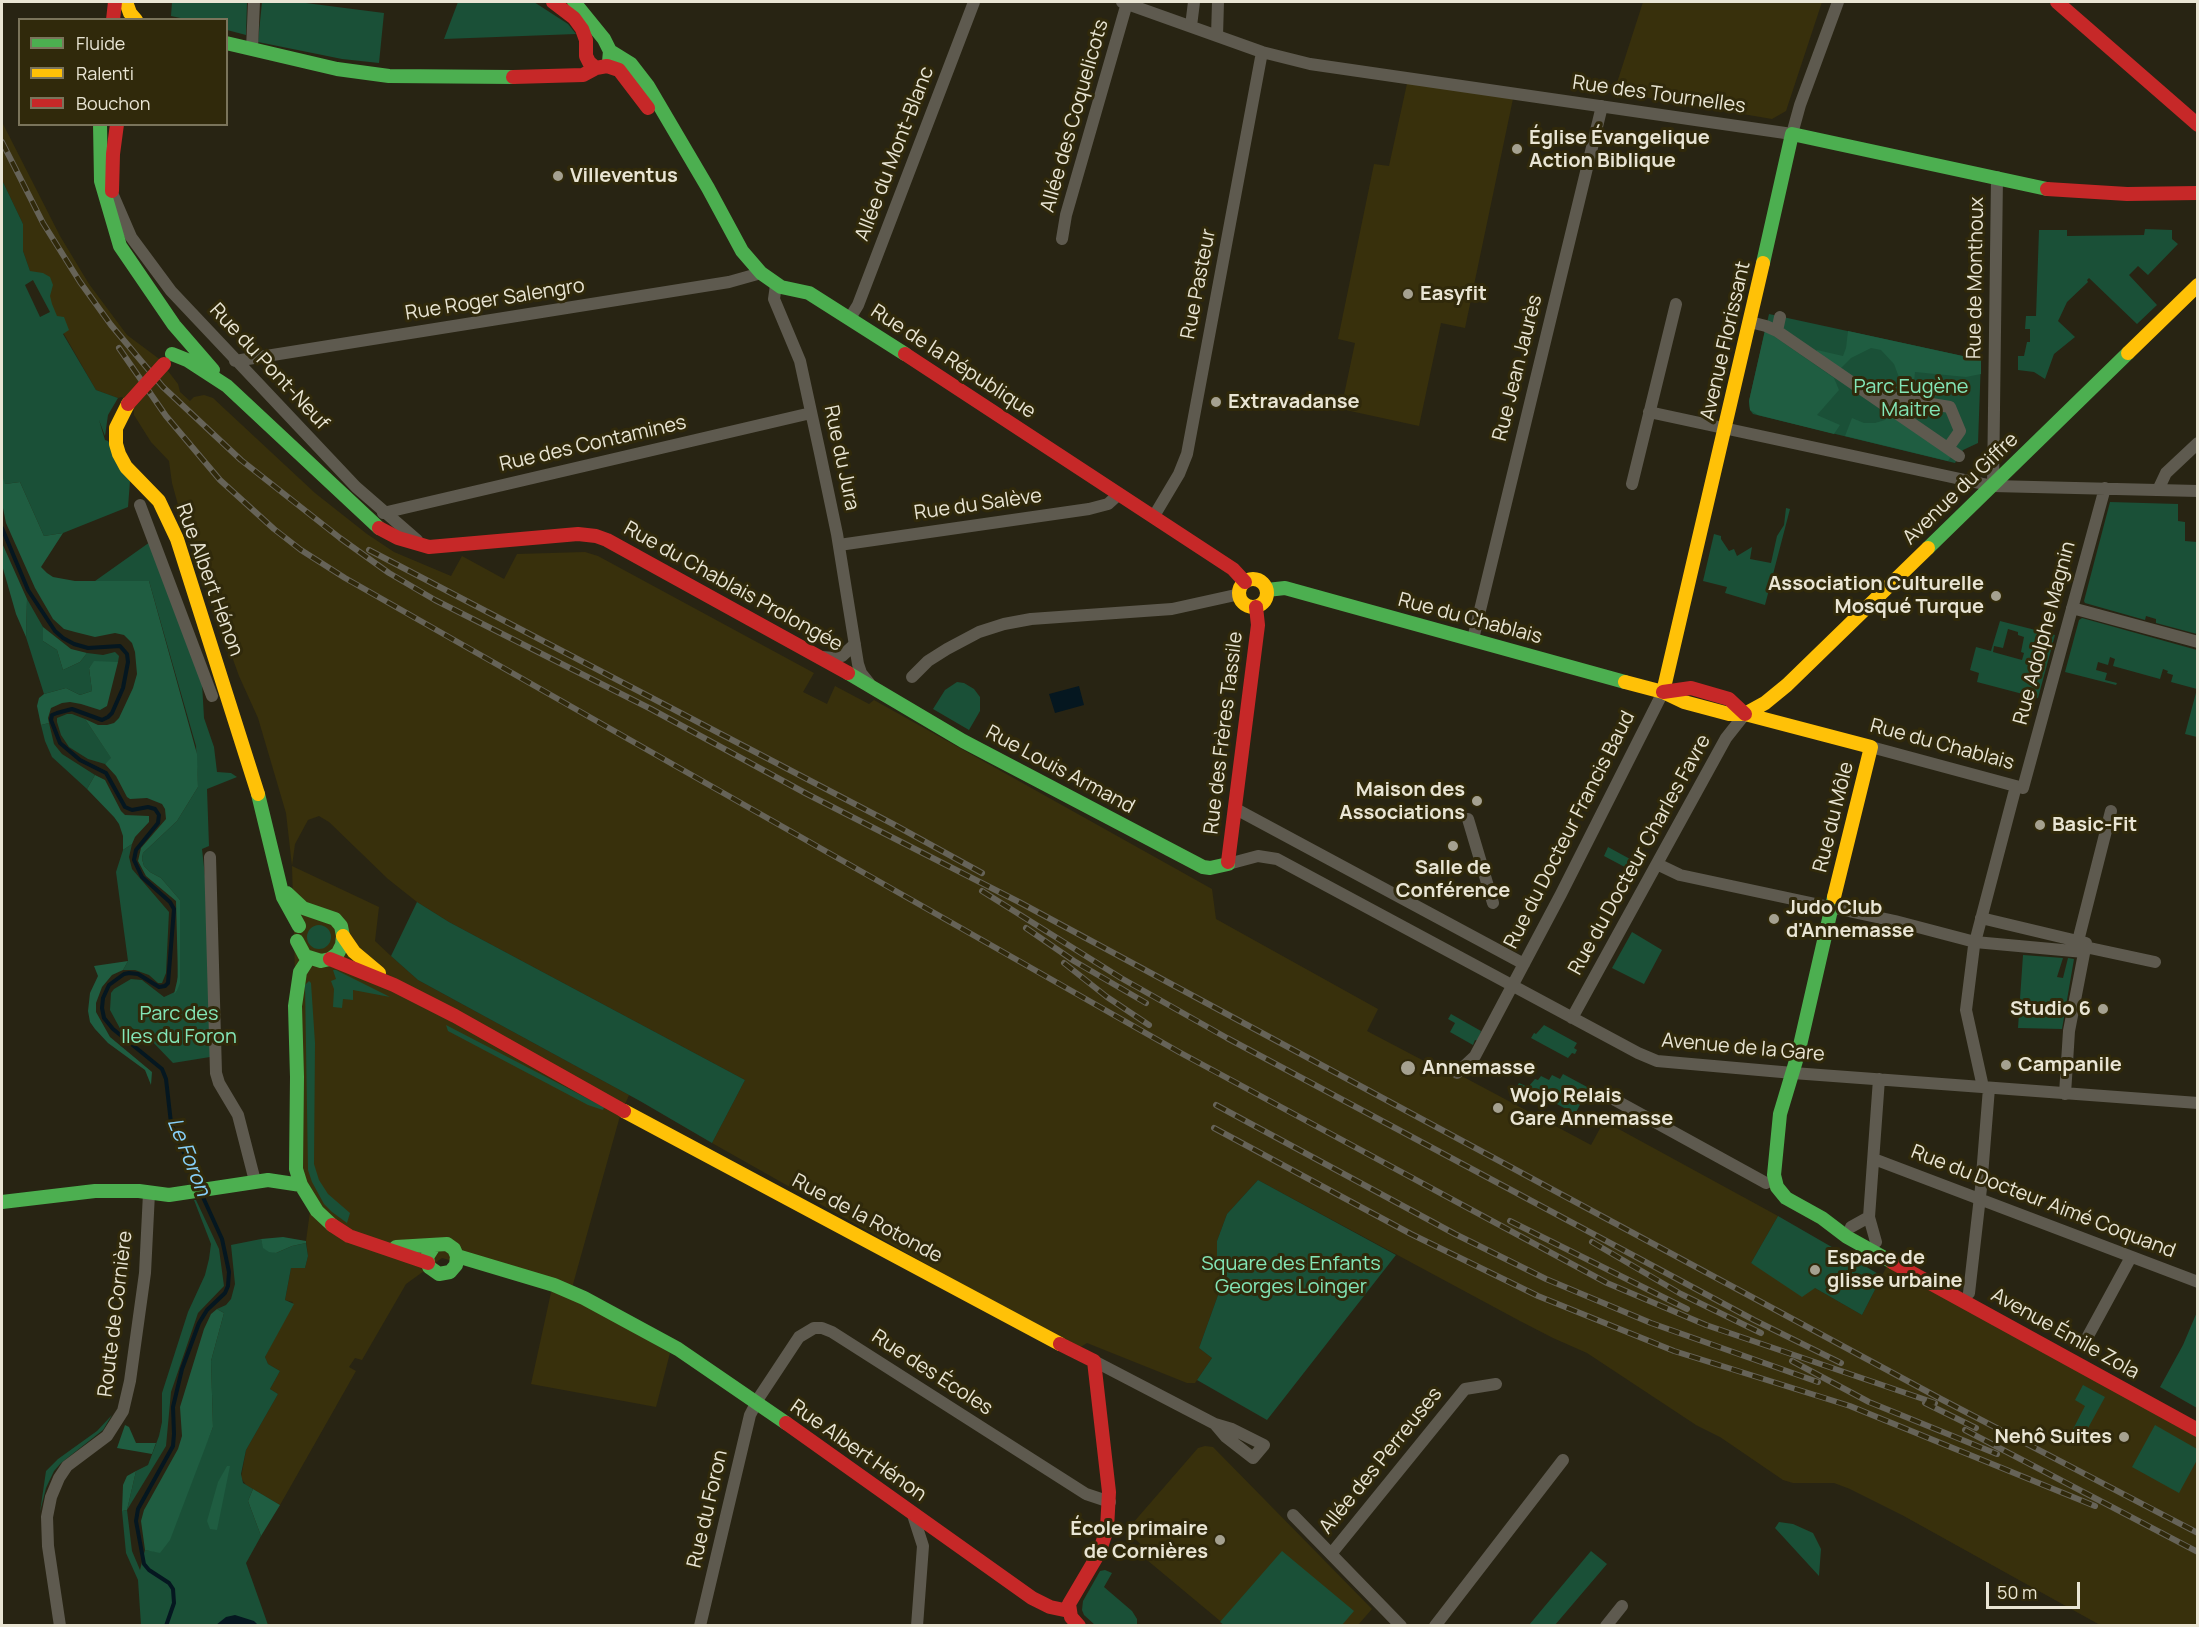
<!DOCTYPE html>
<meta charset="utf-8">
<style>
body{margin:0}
#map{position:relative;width:2199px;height:1627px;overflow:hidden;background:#282413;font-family:Manrope,sans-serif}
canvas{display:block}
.frame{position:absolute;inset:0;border:3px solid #e9e5d4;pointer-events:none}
.legend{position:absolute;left:18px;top:18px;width:210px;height:108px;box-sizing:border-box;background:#30290b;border:2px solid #7a745b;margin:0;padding:8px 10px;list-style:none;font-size:18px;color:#e9e5d4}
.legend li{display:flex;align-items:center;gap:12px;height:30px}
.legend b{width:30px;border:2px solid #7a745b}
.scale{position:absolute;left:1986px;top:1582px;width:94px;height:27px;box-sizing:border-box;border:3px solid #e9e5d4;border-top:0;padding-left:8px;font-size:18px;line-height:21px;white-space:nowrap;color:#e9e5d4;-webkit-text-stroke:4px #30290b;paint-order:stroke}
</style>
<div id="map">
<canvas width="2199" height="1627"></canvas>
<div class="frame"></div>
<ul class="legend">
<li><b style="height:8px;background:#4caf50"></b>Fluide</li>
<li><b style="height:8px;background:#ffc107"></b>Ralenti</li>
<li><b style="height:8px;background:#c62828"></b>Bouchon</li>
</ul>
<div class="scale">50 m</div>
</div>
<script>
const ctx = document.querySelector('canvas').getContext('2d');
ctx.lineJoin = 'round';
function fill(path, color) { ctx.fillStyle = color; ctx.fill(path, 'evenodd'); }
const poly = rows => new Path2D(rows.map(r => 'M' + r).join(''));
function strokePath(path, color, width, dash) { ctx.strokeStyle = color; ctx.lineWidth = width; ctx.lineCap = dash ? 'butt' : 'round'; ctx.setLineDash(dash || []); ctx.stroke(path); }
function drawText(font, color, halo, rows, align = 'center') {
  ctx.font = font + ' Manrope,sans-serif'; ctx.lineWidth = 6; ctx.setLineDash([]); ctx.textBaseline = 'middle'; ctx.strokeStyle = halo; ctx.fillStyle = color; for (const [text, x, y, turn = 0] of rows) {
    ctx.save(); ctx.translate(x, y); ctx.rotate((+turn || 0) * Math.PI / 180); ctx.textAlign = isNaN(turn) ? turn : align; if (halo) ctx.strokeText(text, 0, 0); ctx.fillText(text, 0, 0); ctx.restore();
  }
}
const built = poly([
 [1643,2,1822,2,1786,111,1772,119,1614,92],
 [1408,79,1514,94,1465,328,1441,323,1419,426,1341,409,1355,343,1338,339,1374,164,1389,166],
 [2,122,60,236,89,284,127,335,158,358,178,384,180,392,190,401,194,397,204,395,213,398,315,493,367,534,394,552,451,576,462,556,504,579,517,554,585,552,598,556,814,673,803,692,827,704,835,686,869,704,874,700,1212,889,1216,919,1378,1009,1367,1031,1426,1062,1428,1058,1591,1145,1604,1121,1778,1216,1751,1263,1815,1288,1862,1315,1890,1260,2197,1430,2197,1625,2100,1625,1902,1515,1850,1489,1834,1483,1793,1483,1783,1480,1720,1437,1696,1425,1587,1353,1553,1338,1520,1321,1258,1180,1227,1214,1217,1241,1222,1284,1199,1348,1212,1358,1195,1383,1187,1383,1087,1343,1079,1348,958,1282,712,1143,745,1080,449,922,417,902,388,879,329,822,319,816,308,820,295,844,292,866,379,907,375,941,391,956,418,980,629,1095,620,1116,570,1295,670,1353,656,1407,531,1384,552,1288,442,1258,406,1284,362,1360,355,1358,349,1367,356,1371,280,1505,246,1485,241,1478,246,1450,278,1394,270,1389,280,1371,268,1364,265,1357,293,1302,285,1300,291,1268,305,1268,308,1256,306,1241,311,1204,301,1185,292,866,286,813,258,718,239,676,180,512,172,483,169,461,151,442,134,415,134,411,122,397,118,398,96,390,33,280,23,251,23,224,2,180],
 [1205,1446,1213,1447,1372,1609,1358,1625,1225,1625,1141,1555,1146,1549,1126,1531,1198,1448]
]);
const green = poly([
 [172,2,247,2,246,35,227,30,226,20,185,19,171,16],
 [262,2,298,2,384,13,379,63,342,59,258,42],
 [458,2,534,2,568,24,576,34,444,39],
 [2,180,23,224,23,251,30,271,43,273,50,277,53,285,50,296,52,304,57,316,64,317,69,330,63,334,96,390,118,398,108,415,105,436,99,420,105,440,108,441,130,481,128,507,63,533,44,536,20,482,5,484,2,479],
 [33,280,50,312,40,317,25,285],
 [2145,229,2172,230,2172,239,2178,244,2148,275,2138,266,2129,275,2157,305,2137,324,2089,278,2087,280,2088,282,2067,302,2060,317,2058,321,2075,337,2054,354,2045,379,2034,372,2018,370,2018,356,2024,356,2027,342,2030,342,2030,329,2025,329,2026,316,2036,316,2039,230,2067,230,2067,236,2144,235],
 [1769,314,1981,360,1978,443,1963,450,1955,463,1753,414,1750,410,1749,401],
 [2110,502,2178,504,2178,521,2185,522,2185,541,2197,542,2197,634,2156,623,2156,619,2146,616,2145,620,2085,603,2084,601],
 [1786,508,1790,509,1765,605,1725,593,1727,587,1703,581,1714,534,1721,536,1721,539,1729,551,1734,549,1737,556,1752,547,1750,559,1771,563,1777,536,1784,525],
 [150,542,202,683,204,718,214,747,217,772,231,773,237,777,207,789,209,846,202,849,211,930,210,1057,173,1063,147,1036,130,1027,123,1034,110,1010,111,993,114,989,131,979,142,980,164,997,177,991,180,900,161,878,150,872,144,866,142,859,143,853,177,821,198,787,196,746,149,581,95,581],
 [27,599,43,627,43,641,57,650,63,670,80,662,87,653,103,655,115,652,119,656,118,662,94,662,89,668,92,691,80,695,66,688,44,694,26,637],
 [2082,618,2197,650,2197,737,2185,734,2197,689,2171,682,2173,675,2167,673,2168,671,2163,669,2160,679,2113,666,2115,659,2110,657,2108,665,2098,662,2096,670,2107,673,2105,680,2117,683,2116,685,2065,672,2079,620],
 [2000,621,2055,635,2038,698,1977,682,1979,673,1970,670,1976,647,1991,651],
 [2008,629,2018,632,2018,635,2024,637,2021,652,2024,653,2022,660,1993,652,1994,646,2003,648],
 [957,682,964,683,974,689,980,697,980,711,969,730,933,709,945,690],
 [67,714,72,714,85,719,112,759,105,764,88,759,69,747,61,735,57,722,57,718],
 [49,723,54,744,62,754,95,775,87,789,52,757,45,741,41,725],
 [132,844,129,857,132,869,169,912,166,973,162,983,158,983,149,975,135,970,123,970,128,961,116,872,123,850],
 [1608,847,1641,865,1636,873,1604,856],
 [417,902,449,922,745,1080,712,1143,640,1101,418,980,391,956],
 '307 937a12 12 0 1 1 24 0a12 12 0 1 1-24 0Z',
 [1632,932,1662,950,1644,984,1612,968],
 [2023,955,2063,958,2057,977,2063,978,2068,958,2074,959,2062,1029,2018,1028],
 [333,970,336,970,390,997,353,990,353,1000,343,999,342,1008,333,1007,334,989,331,981,336,979],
 [309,981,311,983,315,1043,314,1164,319,1180,328,1194,350,1213,347,1223,332,1212,324,1204,312,1182,308,1170,305,985],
 [1451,1014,1481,1031,1478,1041,1475,1040,1473,1045,1450,1032,1455,1023,1448,1019],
 [446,1025,604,1107,603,1110,588,1105,448,1031],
 [1544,1025,1577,1043,1574,1048,1577,1050,1575,1054,1572,1053,1568,1058,1531,1038,1534,1033,1536,1034],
 [1563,1074,1589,1088,1575,1114,1546,1098,1543,1102,1516,1088,1519,1083,1528,1087,1535,1079,1538,1080,1541,1076,1549,1080,1552,1075,1560,1079],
 [1258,1180,1396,1255,1267,1420,1197,1380,1212,1358,1199,1348,1222,1284,1217,1258,1217,1241,1227,1214],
 [194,1200,196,1200,219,1249,224,1286,198,1313,171,1392,166,1446,127,1510,132,1551,140,1570,145,1550,160,1552,213,1427,211,1361,224,1313,217,1309,226,1305,231,1299,235,1284,231,1245,261,1239,264,1248,276,1253,292,1246,306,1243,308,1256,305,1268,291,1268,285,1300,294,1304,265,1357,268,1364,280,1371,270,1389,278,1394,246,1450,241,1474,243,1483,253,1489,248,1501,261,1536,246,1563,268,1625,141,1625,138,1580,126,1553,122,1511,127,1510,136,1471,148,1465,159,1436,162,1422,162,1393,188,1312,205,1275,209,1259,211,1244],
 [1778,1216,1882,1276,1862,1315,1815,1288,1802,1297,1751,1263],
 [2197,1312,2197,1408,2160,1387,2183,1345],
 [2083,1385,2105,1397,2082,1439,2071,1433,2085,1406,2075,1400],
 [112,1415,103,1430,61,1463,54,1471,46,1488,40,1512,46,1471,58,1459,97,1431],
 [2155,1425,2197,1449,2197,1460,2179,1493,2132,1467],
 [1779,1522,1793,1524,1813,1533,1821,1549,1819,1576,1775,1528],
 [1282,1551,1354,1611,1342,1625,1225,1626,1220,1622],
 [1591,1551,1607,1564,1555,1625,1529,1625],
 [1105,1570,1112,1573,1104,1587,1132,1611,1137,1619,1137,1625,1095,1625,1084,1615,1082,1610,1083,1601,1100,1571]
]);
const forest = poly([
 [1765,330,1834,378,1839,390,1817,415,1840,425,1834,434,1758,415,1750,410,1749,401],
 [1848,331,1981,360,1981,374,1966,377,1915,372,1913,391,1904,391,1894,364,1881,350,1871,348,1851,358,1839,370,1815,353,1817,350,1843,356,1846,348],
 [1891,414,1952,455,1948,461,1845,436,1852,418,1864,423,1875,423,1885,420],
 [3,478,5,484,20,482,44,536,63,533,41,567,47,573,53,577,75,581,149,581,197,754,198,787,177,821,143,853,142,859,144,866,150,872,161,878,180,900,180,983,177,991,174,994,178,977,176,901,146,876,138,861,141,848,166,819,165,809,162,804,147,798,130,799,127,797,116,776,105,764,111,758,85,719,98,725,107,725,114,723,119,718,133,688,137,674,135,652,132,643,124,635,115,633,95,637,75,632,64,629,53,619,35,588,6,523,2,503],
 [2,543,27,599,26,637,16,614,2,565],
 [43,627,71,649,87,653,80,662,63,670,57,650,43,641],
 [94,661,118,662,107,706,100,710,81,704,70,702,62,703,51,708,48,718,49,723,41,725,37,706,39,698,44,694,66,688,80,695,92,691,89,668],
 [95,775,105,780,121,811,125,815,149,816,149,822,135,837,132,844,123,850,123,836,119,824,114,817,87,789],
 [128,961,123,970,112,975,102,987,96,1003,96,1012,110,1037,152,1072,151,1085,145,1070,108,1043,95,1029,90,1022,88,1011,90,993,98,976,94,966],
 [283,1237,306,1241,306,1243,292,1246,276,1253,269,1252,263,1248,261,1239],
 [217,1309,224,1313,211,1361,213,1427,170,1540,160,1553,145,1550,141,1521,144,1510,178,1449,182,1436,180,1407,204,1329,211,1314],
 [125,1425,129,1427,136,1443,156,1443,152,1454,117,1448],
 [227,1466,230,1466,217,1530,210,1529,207,1521,218,1482],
 [136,1471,127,1510,122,1511,123,1485,127,1476],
 [253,1489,280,1505,261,1536,248,1501]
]);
const water = poly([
 [1079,686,1084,705,1055,713,1049,694],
 [235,1615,254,1621,258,1625,216,1625,226,1617]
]);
const stream = poly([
 [2,528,28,590,55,631,63,638,74,644,88,648,120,646,127,654,128,662,123,688,112,713,108,717,102,720,72,709,57,713,52,715,51,720,60,743,80,760,106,773,125,807,132,810,148,807,155,809,159,815,158,823,136,850,134,860,142,877,170,902,174,909,168,983,165,986,159,987,138,974,129,973,124,974,109,985,103,998,102,1008,104,1018,113,1029,162,1069,166,1079,171,1123,198,1185],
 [166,1626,174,1603,173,1589,169,1583,149,1570,144,1564,136,1521,138,1509,173,1446,174,1434,173,1407,182,1369,199,1323,207,1310,225,1293,228,1286,229,1272,222,1239,202,1195]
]);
const street = poly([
 [1122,2,1262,52,1310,64,1792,134,1800,105,1838,2],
 [1191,26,1194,2],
 [1217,36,1218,2],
 [252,49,254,2],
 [112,193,131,237,171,291,356,487,417,540],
 [1062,239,1066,215,1127,3],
 [776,285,774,299,800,361,820,453,837,534,858,664,861,673,869,683],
 [850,318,858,305,974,2],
 [1750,322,1766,326,1777,331,1959,456],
 [1777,331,1780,317],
 [235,361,729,282,761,273],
 [1876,395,1950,407,1960,431,1948,448],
 [1649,412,1993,486,2198,491],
 [1632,484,1676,304],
 [1993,486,1997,177],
 [2158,490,2166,473,2198,443],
 [140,505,212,696],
 [383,513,811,413],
 [1154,516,1179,474,1187,454,1262,52],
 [839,545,1089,509,1108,504,1119,494],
 [2072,608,2198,642],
 [1473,639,1602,106],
 [822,657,834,658,842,656,855,644],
 [912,677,928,661,947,649,979,632,1004,624,1031,619,1172,609,1240,594],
 [1871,747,2023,788,2105,488],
 [1234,808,1524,964],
 [1468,819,1493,903],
 [210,857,216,1073,219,1083,238,1115,255,1181],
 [1228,864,1258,856,1277,859,1638,1053,1657,1061,1793,1073,2198,1103],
 [1657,864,1680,875,1895,921,1975,942,2084,952],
 [1981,918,2086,943,2069,1031,2065,1094],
 [2078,941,2111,811],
 [2085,947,2155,962],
 [1572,1018,1726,738,1745,714],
 [1457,1073,1475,1056,1561,894,1663,692],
 [1983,1087,1966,1010,1974,946,2016,786],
 [1615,1100,1766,1183],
 [1874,1159,2198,1282],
 [1851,1227,1869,1217],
 [1876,1242,1869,1217,1879,1079],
 [1969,1293,1981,1188,1989,1088],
 [2088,1336,2131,1257],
 [1094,1361,1215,1424,1232,1429,1264,1445,1253,1458,1226,1437,1215,1424],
 [913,1515,923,1546,917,1626],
 [1293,1515,1401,1626],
 [1331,1554,1465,1389,1496,1384],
 [60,1626,48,1546,47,1517,51,1497,59,1478,67,1466,107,1436,123,1411,130,1381,145,1273,149,1193],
 [700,1626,750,1415,760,1396,799,1337,814,1328,822,1328,832,1332,1086,1494,1110,1502],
 [1435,1626,1563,1460],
 [1606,1626,1622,1606]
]);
const fast = poly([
 [574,2,604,39,610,51,609,62],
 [226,43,337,69,389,76,513,77],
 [610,51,631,64,648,86,708,188,742,251,761,273,781,287,809,293,905,354],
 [100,124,101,181,120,246,174,325,213,370],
 [1763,263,1792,134,2047,189],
 [172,354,187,360,227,386,379,528],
 [1928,548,2128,353],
 [1267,590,1285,588,1625,682],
 [848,673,963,741,1203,867,1210,868,1228,864,1228,862],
 [258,794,283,897,299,926],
 [287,893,303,908,335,919,341,926,343,936,342,945,338,953,330,959,321,961,305,956,297,941],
 [1834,897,1798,1054,1780,1114,1774,1175,1777,1187,1786,1198,1822,1218,1847,1237,1892,1262],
 [309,958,300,972,295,1006,297,1077,296,1169,301,1185,317,1211,332,1225],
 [2,1202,95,1191,139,1191,169,1195,268,1180,301,1185],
 [396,1247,447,1244,454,1249,457,1256,456,1265,450,1272,439,1274,429,1267,427,1257,434,1246],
 [457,1256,554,1285,584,1298,678,1349,786,1423]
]);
const slow = poly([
 [126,2,130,13,136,20],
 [2128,353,2198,285],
 [128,404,116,428,116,444,119,454,126,467,159,501,177,539,258,794],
 '1239 593a14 14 0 1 1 28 0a14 14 0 1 1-28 0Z',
 [1625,682,1663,692,1684,702,1729,714,1745,714,1871,747,1834,897],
 [1663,692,1763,263],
 [1745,714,1765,703,1787,685,1928,548],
 [343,936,354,952,379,973],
 [624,1111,1060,1344]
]);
const jam = poly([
 [553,2,574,18,582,29,586,40,586,56,589,62,596,68,607,66,619,70,648,108],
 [2057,2,2198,125],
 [113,20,115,2],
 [513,77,583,75,596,68],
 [2047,189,2127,194,2198,193],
 [112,191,113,154,117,124],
 [905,354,1233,569,1245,582],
 [379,528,398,538,429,547,578,534,596,536,607,540,848,673],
 [1663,692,1691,688,1729,699,1745,714],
 [1228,862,1258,625,1256,607],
 [330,959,394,985,455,1016,624,1111],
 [332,1225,349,1236,428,1263],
 [1892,1262,2198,1430],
 [1060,1344,1094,1361,1109,1492,1107,1529,1099,1553,1069,1604,1071,1617,1079,1626],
 [786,1423,1032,1598,1050,1607,1069,1611]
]);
const rail = poly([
 [2,142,43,223,80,282,111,325,163,387,241,460,340,538,389,573,435,600,651,709,807,794,1019,902,1941,1399,2198,1533],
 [119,348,166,416,220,480,274,529,301,550,345,578,1179,1052,1607,1283,1706,1325,1935,1403],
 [369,550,893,824,982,873],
 [982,891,1121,978,1227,1038,1754,1320,1841,1363],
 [1026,928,1074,961,1146,1003],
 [1064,963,1107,997,1149,1025],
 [1216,1105,1455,1234,1546,1279,1651,1323,1818,1382],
 [1214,1128,1411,1234,1538,1296,1674,1351,1850,1406,2095,1506],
 [1510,1221,1687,1309],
 [1592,1242,1681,1294,1761,1333],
 [1792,1361,1869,1402,1997,1454],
 [1925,1403,1976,1428],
 [1965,1430,2198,1552]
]);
const jamBridge = poly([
 [128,404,164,364]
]);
const markers = [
 [1517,149,6,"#a5a190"],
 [558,176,6,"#a5a190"],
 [1408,294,6,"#a5a190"],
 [1216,402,6,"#a5a190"],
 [1996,596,6,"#a5a190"],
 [1477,801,6,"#a5a190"],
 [2040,825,6,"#a5a190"],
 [1453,846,6,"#a5a190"],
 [1774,919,6,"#a5a190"],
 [2103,1009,6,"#a5a190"],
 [2006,1065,6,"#a5a190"],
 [1408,1068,8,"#a5a190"],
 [1498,1108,6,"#a5a190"],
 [1815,1270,6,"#a5a190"],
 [2124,1437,6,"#a5a190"],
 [1220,1540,6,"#a5a190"]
];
const streetNames = [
 ["Rue des Tournelles",1659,95,8],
 ["Allée des Coquelicots",1075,116,-74],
 ["Allée du Mont-Blanc",895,154,-69],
 ["Rue de Monthoux",1976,278,-89],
 ["Rue Pasteur",1199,284,-79],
 ["Rue Roger Salengro",495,300,-9],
 ["Avenue Florissant",1726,341,-77],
 ["Rue de la République",953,362,33],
 ["Rue du Pont-Neuf",269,367,47],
 ["Rue Jean Jaurès",1518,368,-76],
 ["Rue des Contamines",593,444,-13],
 ["Rue du Jura",841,458,78],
 ["Avenue du Giffre",1961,489,-44],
 ["Rue du Salève",978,505,-8],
 ["Rue Albert Hénon",209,580,70],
 ["Rue du Chablais Prolongée",733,587,29],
 ["Rue du Chablais",1470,619,15],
 ["Rue Adolphe Magnin",2045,633,-75],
 ["Rue des Frères Tassile",1224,733,-83],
 ["Rue du Chablais",1942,745,15],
 ["Rue Louis Armand",1060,770,28],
 ["Rue du Môle",1834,817,-76],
 ["Rue du Docteur Francis Baud",1570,830,-63],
 ["Rue du Docteur Charles Favre",1640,855,-61],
 ["Avenue de la Gare",1743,1048,5],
 ["Rue du Docteur Aimé Coquand",2043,1202,21],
 ["Rue de la Rotonde",867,1219,28],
 ["Route de Cornière",116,1314,-83],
 ["Avenue Émile Zola",2065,1334,29],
 ["Rue des Écoles",932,1373,33],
 ["Rue Albert Hénon",858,1451,35],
 ["Allée des Perreuses",1381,1461,-51],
 ["Rue du Foron",708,1509,-77]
];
const poiNames = [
 ["Église Évangelique",1529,138],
 ["Action Biblique",1529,161],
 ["Villeventus",570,176],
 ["Easyfit",1420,294],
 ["Extravadanse",1228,402],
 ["Association Culturelle",1984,584,"right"],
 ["Mosqué Turque",1984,607,"right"],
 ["Maison des",1465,790,"right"],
 ["Associations",1465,813,"right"],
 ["Basic-Fit",2052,825],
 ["Salle de",1453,868,"center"],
 ["Conférence",1453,891,"center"],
 ["Judo Club",1786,908],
 ["d'Annemasse",1786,931],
 ["Studio 6",2091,1009,"right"],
 ["Campanile",2018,1065],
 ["Annemasse",1422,1068],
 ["Wojo Relais",1510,1096],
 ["Gare Annemasse",1510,1119],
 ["Espace de",1827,1258],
 ["glisse urbaine",1827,1281],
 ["Nehô Suites",2112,1437,"right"],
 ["École primaire",1208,1529,"right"],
 ["de Cornières",1208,1552,"right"]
];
const parkNames = [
 ["Parc Eugène",1911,387],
 ["Maitre",1911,410],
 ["Parc des",179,1014],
 ["Iles du Foron",179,1037],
 ["Square des Enfants",1291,1264],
 ["Georges Loinger",1291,1287]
];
const waterNames = [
 ["Le Foron",188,1157,68]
];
fill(built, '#38300c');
fill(green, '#1a5037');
fill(forest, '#1f5d41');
fill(water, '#051720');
strokePath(stream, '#051720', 4);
strokePath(street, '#5e5a4f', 12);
strokePath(fast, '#4caf50', 14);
strokePath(slow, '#ffc107', 14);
strokePath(jam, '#c62828', 14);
strokePath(rail, '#666358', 6);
strokePath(rail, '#30290b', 4, [11]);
strokePath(jamBridge, '#c62828', 14);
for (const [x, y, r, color] of markers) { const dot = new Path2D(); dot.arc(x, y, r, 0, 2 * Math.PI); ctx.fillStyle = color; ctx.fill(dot); strokePath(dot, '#30290b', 2); }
drawText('20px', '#e9e5d4', '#30290b', streetNames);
drawText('bold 20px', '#e9e5d4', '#30290b', poiNames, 'left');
drawText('20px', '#83e6b7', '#30290b', parkNames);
drawText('italic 21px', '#87d0f9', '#30290b', waterNames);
</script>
